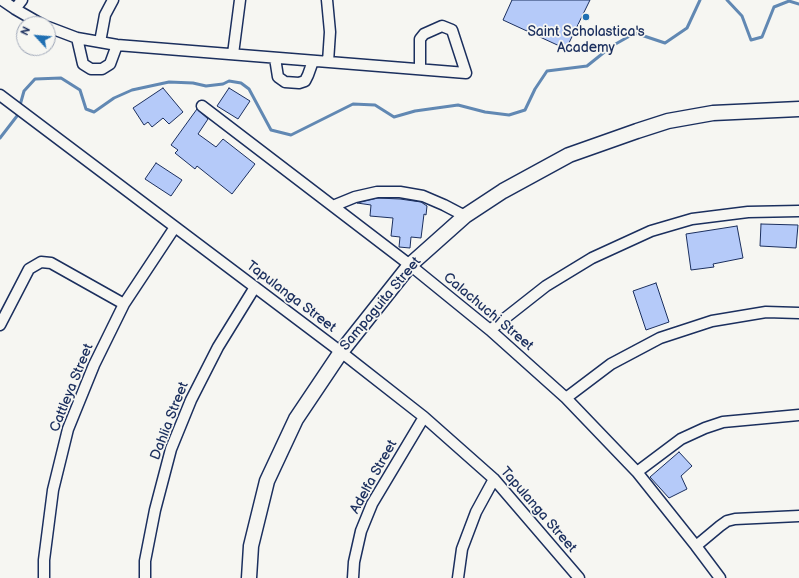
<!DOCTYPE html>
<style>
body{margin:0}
#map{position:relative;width:799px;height:578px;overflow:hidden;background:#f6f6f2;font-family:"Balsamiq Sans",sans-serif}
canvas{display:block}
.north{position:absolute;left:16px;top:16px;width:40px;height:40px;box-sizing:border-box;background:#f6f6f2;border:1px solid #9ea6b7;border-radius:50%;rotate:296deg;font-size:11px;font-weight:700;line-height:16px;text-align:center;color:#1b2f5e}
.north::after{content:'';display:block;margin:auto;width:14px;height:18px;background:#1f6fb2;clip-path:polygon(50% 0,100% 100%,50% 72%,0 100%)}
</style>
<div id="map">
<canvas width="799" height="578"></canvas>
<div class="north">N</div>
</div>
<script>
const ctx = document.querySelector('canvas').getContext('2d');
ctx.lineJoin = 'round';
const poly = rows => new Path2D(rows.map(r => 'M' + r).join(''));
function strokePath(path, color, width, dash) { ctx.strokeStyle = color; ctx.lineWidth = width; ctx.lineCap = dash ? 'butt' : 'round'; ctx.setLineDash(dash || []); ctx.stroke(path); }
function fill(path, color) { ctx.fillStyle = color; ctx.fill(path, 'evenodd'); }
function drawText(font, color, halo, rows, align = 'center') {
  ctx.font = font + ' "Balsamiq Sans",sans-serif'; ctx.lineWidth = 3.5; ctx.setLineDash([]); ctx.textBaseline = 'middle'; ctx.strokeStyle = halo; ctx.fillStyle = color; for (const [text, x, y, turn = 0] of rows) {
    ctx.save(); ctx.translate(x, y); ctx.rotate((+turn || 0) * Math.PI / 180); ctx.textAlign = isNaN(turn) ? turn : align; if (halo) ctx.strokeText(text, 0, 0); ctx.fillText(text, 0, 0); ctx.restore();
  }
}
const stream = poly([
 [727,0,742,16,751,40,762,37,774,7,789,1,799,4],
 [0,138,17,116,24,91,35,79,61,78,80,90,86,109,94,112,114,98,132,90,169,82,193,83,206,86,223,84,229,81,241,83,249,89,271,130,291,135,353,104,375,105,394,117,415,111,458,105,485,112,509,115,525,110,535,89,547,71,587,66,612,46,635,33,665,43,687,28,700,0]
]);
const building = poly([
 [512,0,590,0,566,49,503,20,512,0],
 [163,88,183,112,169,124,163,118,152,127,148,122,144,125,133,108,163,88],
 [229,88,250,101,238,119,217,106,229,88],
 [197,109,208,119,198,134,216,147,223,139,255,164,232,194,197,166,195,169,175,153,178,150,171,145,197,109],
 [156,163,182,180,171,196,145,179,156,163],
 [378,198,400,199,421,202,427,206,426,215,424,214,421,238,411,237,410,248,399,247,400,237,391,236,393,218,370,216,371,205,357,203,378,198],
 [761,224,798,225,796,248,760,246,761,224],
 [737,226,743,258,713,264,714,267,691,270,686,234,737,226],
 [656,283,669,322,646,330,633,291,656,283],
 [679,452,692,466,681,476,687,489,669,498,650,477,679,452]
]);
const street = poly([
 [2,0,15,9,41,24],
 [327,0,330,32,328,62],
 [15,9,22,0],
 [48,27,77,38,117,45,466,73,452,30,442,26,424,34,420,39,420,69],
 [77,38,83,64,91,69,102,69,110,64,117,45],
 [100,42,105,15,113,0],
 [233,54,240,0],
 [275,58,278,77,285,82,299,83,305,81,308,75,313,61],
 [0,95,341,352,424,417,494,479,579,578],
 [202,106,410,265,490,330,566,398,637,472,696,546,720,578],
 [333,206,355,197,377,192,400,192,423,196,444,205,465,216],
 [0,325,29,269,41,262,51,263,124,304],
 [490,330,546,286,592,258,651,231,692,219,748,212,799,211],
 [566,398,611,364,660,338,712,321,766,312,799,313],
 [637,472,681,439,705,428,723,422,799,415],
 [696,546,720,526,727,521,735,519,799,516],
 [44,578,44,560,53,490,68,429,94,365,124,304,175,227],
 [145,578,145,561,155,510,171,449,191,400,218,347,255,287],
 [353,578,354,562,361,531,372,504,424,417],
 [458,578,462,549,476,512,494,479]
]);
const secondary = poly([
 [249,578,251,546,267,481,296,419,341,352,410,265,465,216,503,191,569,155,637,131,668,121,713,113,799,109]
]);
const markers = [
 [586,17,4,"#1f6fb2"]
];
const poiNames = [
 ["Saint Scholastica's",586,32],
 ["Academy",586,48]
];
const streetNames = [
 ["Tapulanga Street",291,297,37],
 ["Sampaguita Street",381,304,-50],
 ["Calachuchi Street",488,312,40],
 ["Cattleya Street",72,388,-68],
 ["Dahlia Street",170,421,-69],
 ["Adelfa Street",374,477,-61],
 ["Tapulanga Street",538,510,49]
];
strokePath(stream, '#6188b3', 3);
fill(building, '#b5caf9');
strokePath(building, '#1b2f5e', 1);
strokePath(street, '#1b2f5e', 13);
strokePath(secondary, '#1b2f5e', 17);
strokePath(street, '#f6f6f2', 10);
strokePath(secondary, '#f6f6f2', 14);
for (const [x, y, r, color] of markers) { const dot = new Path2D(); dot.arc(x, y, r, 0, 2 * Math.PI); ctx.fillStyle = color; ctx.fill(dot); strokePath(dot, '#f6f6f2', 1.5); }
drawText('14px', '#1b2f5e', '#f6f6f2', poiNames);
drawText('14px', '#1b2f5e', '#f6f6f2', streetNames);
</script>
